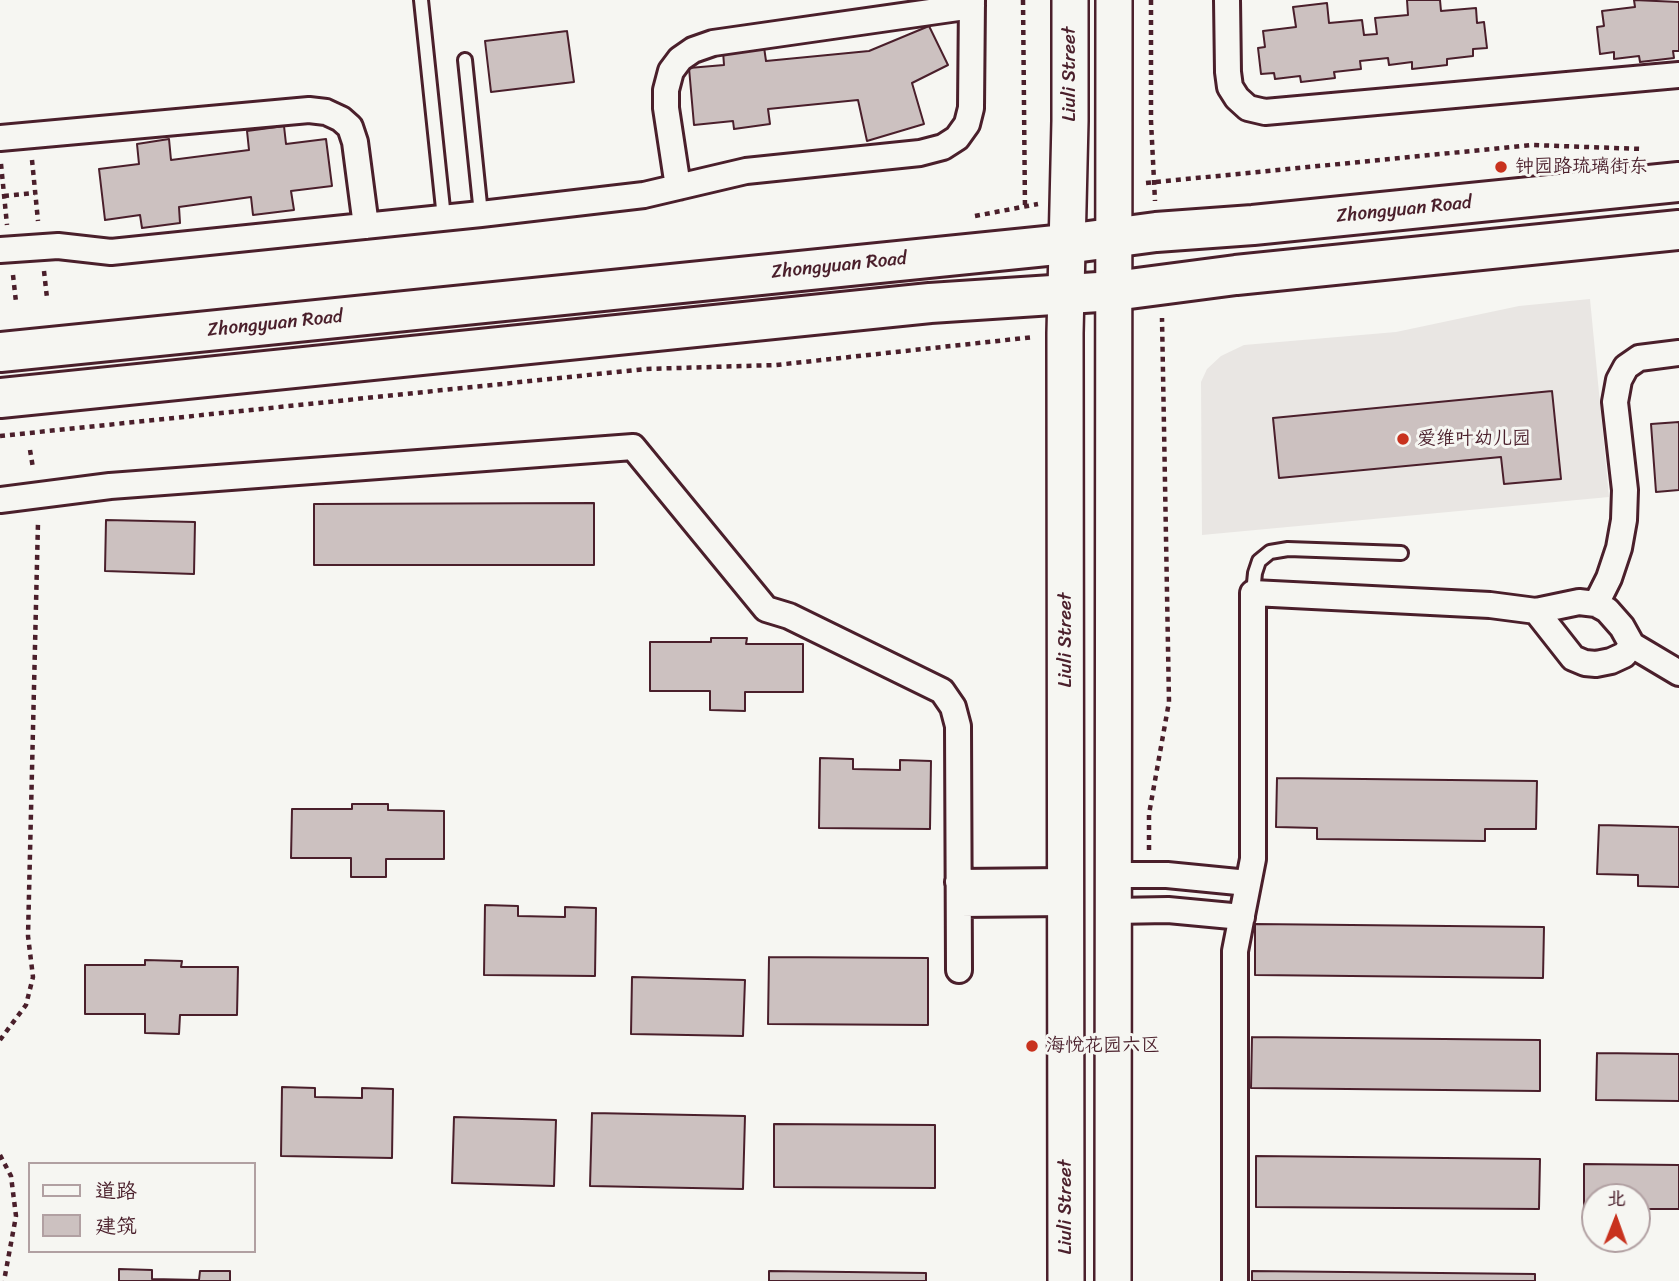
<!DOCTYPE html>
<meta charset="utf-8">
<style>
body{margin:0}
#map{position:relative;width:1679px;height:1281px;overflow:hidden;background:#f6f6f2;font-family:Sriracha,"LXGW WenKai TC",sans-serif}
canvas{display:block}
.legend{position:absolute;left:28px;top:1162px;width:228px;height:91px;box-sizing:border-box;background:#f6f6f2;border:2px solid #b1a0a2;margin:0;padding:9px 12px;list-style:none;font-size:21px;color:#4a1f2b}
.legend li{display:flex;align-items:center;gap:14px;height:35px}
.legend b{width:35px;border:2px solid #b1a0a2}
.north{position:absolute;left:1581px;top:1183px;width:70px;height:70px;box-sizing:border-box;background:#f6f6f2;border:2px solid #b1a0a2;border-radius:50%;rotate:1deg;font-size:19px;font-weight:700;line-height:28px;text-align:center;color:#4a1f2b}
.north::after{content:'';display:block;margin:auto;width:24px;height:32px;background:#c8321e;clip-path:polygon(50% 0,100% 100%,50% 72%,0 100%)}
</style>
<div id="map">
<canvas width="1679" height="1281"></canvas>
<ul class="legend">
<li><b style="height:9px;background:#f6f6f2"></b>道路</li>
<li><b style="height:19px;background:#ccc1c0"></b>建筑</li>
</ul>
<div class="north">北</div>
</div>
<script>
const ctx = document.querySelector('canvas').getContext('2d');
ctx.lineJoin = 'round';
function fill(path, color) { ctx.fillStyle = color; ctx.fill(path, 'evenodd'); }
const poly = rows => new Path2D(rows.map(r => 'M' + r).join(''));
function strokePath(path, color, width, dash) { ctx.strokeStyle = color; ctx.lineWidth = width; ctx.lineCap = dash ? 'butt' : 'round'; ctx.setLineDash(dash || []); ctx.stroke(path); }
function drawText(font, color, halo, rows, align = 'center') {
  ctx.font = font + ' Sriracha,"LXGW WenKai TC",sans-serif'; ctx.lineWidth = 6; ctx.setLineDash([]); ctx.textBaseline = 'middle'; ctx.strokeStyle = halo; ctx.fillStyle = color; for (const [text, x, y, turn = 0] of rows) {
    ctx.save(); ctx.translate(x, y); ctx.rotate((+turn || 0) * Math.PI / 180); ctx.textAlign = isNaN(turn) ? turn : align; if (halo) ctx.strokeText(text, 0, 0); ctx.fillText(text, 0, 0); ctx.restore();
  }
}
const built = poly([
 [1590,299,1609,497,1202,535,1201,382,1207,369,1221,356,1244,345,1396,332,1519,306]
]);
const building = poly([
 [1407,0,1440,0,1441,11,1476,8,1477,23,1484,22,1487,48,1473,49,1473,56,1447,59,1447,65,1412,69,1412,62,1389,65,1388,58,1360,61,1361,69,1334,72,1335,78,1301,82,1300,76,1275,79,1274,73,1261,74,1258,48,1265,47,1263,31,1296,27,1293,7,1327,3,1329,23,1362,20,1364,35,1377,34,1375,18,1408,15,1407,0],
 [1634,0,1679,2,1679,51,1673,51,1674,58,1640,62,1639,56,1614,59,1614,52,1600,54,1597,27,1604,26,1602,11,1635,7,1634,0],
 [929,26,948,65,912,83,924,124,867,141,858,100,768,109,770,124,734,129,733,121,694,125,689,68,724,65,723,51,764,47,766,61,869,51,929,26],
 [567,31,574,82,491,92,485,41,567,31],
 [284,126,286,144,326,139,332,186,291,191,294,210,253,215,251,197,179,207,180,223,142,228,140,215,105,220,99,169,139,164,137,144,169,139,171,160,249,150,247,131,284,126],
 [1552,391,1561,479,1504,484,1501,457,1279,478,1273,418,1552,391],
 [1679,422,1679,490,1656,492,1651,424,1679,422],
 [594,503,594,565,314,565,314,504,594,503],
 [106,520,195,522,194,574,105,571,106,520],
 [711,638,747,638,746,644,803,644,803,692,745,692,745,711,710,710,710,691,650,691,650,642,711,642,711,638],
 [820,758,853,759,853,769,900,770,900,760,931,761,930,829,819,828,820,758],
 [1277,778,1537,781,1536,829,1485,829,1485,841,1317,839,1317,828,1276,827,1277,778],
 [352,804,388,804,388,810,444,811,444,859,386,859,386,877,351,877,351,858,291,858,292,809,352,809,352,804],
 [1599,825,1679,827,1679,887,1638,886,1638,875,1597,874,1599,825],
 [485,905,518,906,518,916,565,917,565,907,596,908,595,976,484,975,485,905],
 [1255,924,1544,927,1543,978,1255,975,1255,924],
 [769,957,928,958,928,1025,768,1024,769,957],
 [145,960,182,961,181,967,238,967,237,1015,180,1015,179,1034,145,1033,145,1014,85,1014,85,965,145,965,145,960],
 [632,977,745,980,743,1036,631,1034,632,977],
 [1252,1037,1540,1040,1540,1091,1251,1088,1252,1037],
 [1597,1053,1679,1054,1679,1101,1596,1100,1597,1053],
 [282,1087,315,1088,315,1097,362,1098,362,1088,393,1089,392,1158,281,1156,282,1087],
 [592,1113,745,1116,743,1189,590,1186,592,1113],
 [454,1117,556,1120,554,1186,452,1183,454,1117],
 [774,1124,935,1125,935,1188,774,1187,774,1124],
 [1256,1156,1540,1159,1539,1209,1256,1207,1256,1156],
 [1584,1164,1679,1165,1679,1209,1637,1209,1637,1197,1595,1197,1595,1208,1584,1208,1584,1164],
 [119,1269,152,1270,152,1279,199,1280,200,1271,230,1271,230,1281,119,1281,119,1269],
 [769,1271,926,1273,926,1281,769,1281,769,1271],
 [1252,1271,1535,1274,1535,1281,1252,1281,1252,1271]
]);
const path = poly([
 [1023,0,1025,209],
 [1151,0,1151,121,1155,201],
 [32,160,38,221],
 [1,164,7,225],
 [1146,183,1532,145,1643,149],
 [4,196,35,193],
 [975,216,1038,204],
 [44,271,47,298],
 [13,275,16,302],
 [0,436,646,369,776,365,1034,337],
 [30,450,33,468],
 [1149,850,1149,814,1169,702,1162,318],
 [0,1040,26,1005,33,977,28,936,38,522],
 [0,1155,11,1176,16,1216,4,1281]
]);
const service = poly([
 [421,0,444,218],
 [465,60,481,214],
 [1253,593,1255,573,1259,561,1270,552,1288,549,1401,553]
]);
const minor = poly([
 [1227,0,1228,72,1230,87,1237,98,1248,108,1265,112,1679,75],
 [0,138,309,110,326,112,341,119,350,127,355,142,366,226],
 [678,187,666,108,666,90,671,71,680,59,693,50,713,43,972,6],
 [0,250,58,246,111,252,481,214,644,195,746,171,920,153,943,147,957,138,967,124,971,108,972,0],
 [0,500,110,486,633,447,766,609,789,616,942,691,953,707,958,726,959,970],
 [1596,604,1609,578,1619,548,1624,520,1625,490,1615,402,1619,380,1626,367,1639,358,1679,353],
 [1536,611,1573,658,1585,663,1596,664,1611,661,1624,655,1632,645],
 [1114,875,1167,875,1248,883],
 [958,882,1066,881],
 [960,904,1066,903],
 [1114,911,1168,910,1242,917],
 [1235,1281,1235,951,1253,859,1253,593,1490,605,1536,611,1579,602,1596,604,1607,610,1622,627,1632,645,1679,673]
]);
const secondary = poly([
 [1066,1281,1065,333,1070,121,1070,0],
 [1113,1281,1114,0]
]);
const primary = poly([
 [0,352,1066,244,1156,232,1253,225,1679,182],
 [0,398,930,303,1114,291,1236,275,1679,230]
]);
const markers = [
 [1501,167,7,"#c8321e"],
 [1403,439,7,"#c8321e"],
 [1032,1046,7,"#c8321e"]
];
const streetNames = [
 ["Liuli Street",1070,74,-90],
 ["Zhongyuan Road",1404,210,-6],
 ["Zhongyuan Road",839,266,-6],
 ["Zhongyuan Road",275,324,-6],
 ["Liuli Street",1066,640,-90],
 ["Liuli Street",1066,1207,-90]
];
const poiNames = [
 ["钟园路琉璃街东",1515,167],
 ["爱维叶幼儿园",1417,439],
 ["海悦花园六区",1046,1046]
];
fill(built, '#e9e6e3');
fill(building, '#ccc1c0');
strokePath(building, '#4a1f2b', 2);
strokePath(service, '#4a1f2b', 18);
strokePath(minor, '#4a1f2b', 30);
strokePath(secondary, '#4a1f2b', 40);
strokePath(primary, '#4a1f2b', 44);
strokePath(path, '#4a1f2b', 4.5, [5, 5]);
strokePath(service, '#f6f6f2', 12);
strokePath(minor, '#f6f6f2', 24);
strokePath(secondary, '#f6f6f2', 35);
strokePath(primary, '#f6f6f2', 38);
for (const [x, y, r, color] of markers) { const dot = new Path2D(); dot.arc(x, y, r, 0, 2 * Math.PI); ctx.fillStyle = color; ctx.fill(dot); strokePath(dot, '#f6f6f2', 2.5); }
drawText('19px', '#4a1f2b', '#f6f6f2', streetNames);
drawText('19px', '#4a1f2b', '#f6f6f2', poiNames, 'left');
</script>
